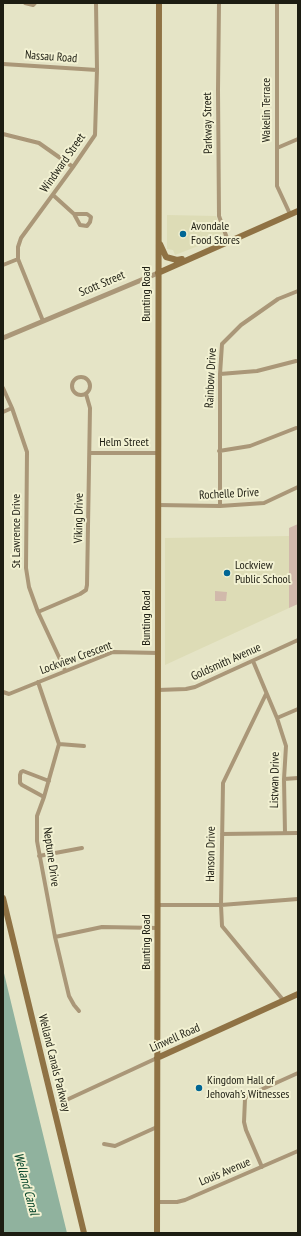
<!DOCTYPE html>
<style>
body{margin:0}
#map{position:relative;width:301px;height:1236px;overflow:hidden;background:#e5e4c6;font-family:"PT Sans Narrow",sans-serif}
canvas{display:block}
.frame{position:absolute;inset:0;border:4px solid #1d1d12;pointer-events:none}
</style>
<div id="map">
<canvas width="301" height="1236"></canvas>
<div class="frame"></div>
</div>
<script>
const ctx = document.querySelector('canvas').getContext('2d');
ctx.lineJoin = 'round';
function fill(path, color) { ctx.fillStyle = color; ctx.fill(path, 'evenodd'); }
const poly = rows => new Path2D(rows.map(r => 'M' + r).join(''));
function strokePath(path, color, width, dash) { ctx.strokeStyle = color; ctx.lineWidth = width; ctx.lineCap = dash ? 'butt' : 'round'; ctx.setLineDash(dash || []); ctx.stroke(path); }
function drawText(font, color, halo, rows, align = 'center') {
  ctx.font = font + ' "PT Sans Narrow",sans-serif'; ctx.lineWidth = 4; ctx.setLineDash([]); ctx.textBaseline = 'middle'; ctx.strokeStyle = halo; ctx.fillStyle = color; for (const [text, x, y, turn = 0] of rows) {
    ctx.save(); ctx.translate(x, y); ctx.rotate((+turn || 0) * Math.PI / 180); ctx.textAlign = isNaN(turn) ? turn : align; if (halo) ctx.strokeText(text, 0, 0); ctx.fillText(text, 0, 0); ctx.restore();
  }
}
const built = poly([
 [167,215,216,216,224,236,175,255,173,250,167,249],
 [289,536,289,608,165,665,165,538]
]);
const green = poly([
 [298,524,298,604,289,608,289,528],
 [215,591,227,592,226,601,215,601]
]);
const water = poly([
 [3,969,22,1048,67,1233,3,1233]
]);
const minor = poly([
 [25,3,33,5,35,3],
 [219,3,218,90,219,216,228,241],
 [277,3,277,186,290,214],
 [3,64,97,70],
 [3,134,39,143,73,167],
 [277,148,298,139],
 [53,195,74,214,80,225,87,226,90,222,91,217,87,214,74,214],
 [3,265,18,259],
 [43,321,18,259,18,247,21,238,73,167,95,135,97,70,96,3],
 [220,374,257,371,296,361],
 '72 386a9 9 0 1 1 18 0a9 9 0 1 1-18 0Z',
 [3,388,12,408,27,452,26,568,29,587,38,612,65,670],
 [3,412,12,408],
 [219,451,250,446,296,428],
 [90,453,158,453],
 [158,505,220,506,264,503,298,487],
 [220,506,220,374,222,344,241,325,278,299,298,291],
 [38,612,80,594,86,590,87,585,90,408,86,394],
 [253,661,277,718,286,746,284,779,285,833],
 [38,682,59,744,44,797,37,816,37,841,55,937,69,996,74,1005,79,1011],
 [158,690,186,689,195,687,298,640],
 [3,692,9,694,113,652,158,653],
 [266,694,223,783,221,905,222,926,284,1001],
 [277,718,298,709],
 [59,744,84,746],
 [284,779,298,778],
 [44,797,22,785,20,783,20,775,21,772,23,771,49,781],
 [222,834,298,833],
 [39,856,82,848],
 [158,905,221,905,298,899],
 [55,937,102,927,158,928],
 [62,1102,157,1058],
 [104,1144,115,1146,157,1127],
 [262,1167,246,1130,244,1122,245,1099,247,1096,298,1073],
 [157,1202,177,1202,185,1200,298,1151]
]);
const tertiary = poly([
 [3,338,158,273]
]);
const secondary = poly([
 [160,244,166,257,177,260,182,259],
 [158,273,298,211],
 [3,898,84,1233],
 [157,1058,298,994],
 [157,1233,159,3]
]);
const markers = [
 [183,234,4,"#006694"],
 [227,573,4,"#006694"],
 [199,1088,4,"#006694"]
];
const streetNames = [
 ["Nassau Road",51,57,4],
 ["Wakelin Terrace",267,110,-90],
 ["Parkway Street",208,123,-91],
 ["Windward Street",63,163,-55],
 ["Scott Street",102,284,-23],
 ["Bunting Road",147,294,-90],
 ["Rainbow Drive",211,378,-87],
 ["Helm Street",124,443],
 ["Rochelle Drive",229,494,-3],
 ["Viking Drive",79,518,-89],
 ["St Lawrence Drive",17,531,-90],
 ["Bunting Road",147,618,-90],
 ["Lockview Crescent",76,658,-20],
 ["Goldsmith Avenue",226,662,-24],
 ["Listwan Drive",275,780,-89],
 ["Hanson Drive",211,854,-89],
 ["Neptune Drive",51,857,82],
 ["Bunting Road",147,942,-90],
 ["Linwell Road",175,1038,-24],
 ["Welland Canals Parkway",54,1063,76],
 ["Louis Avenue",225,1172,-23]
];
const poiNames = [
 ["Avondale",191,227],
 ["Food Stores",191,241],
 ["Lockview",235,566],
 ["Public School",235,580],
 ["Kingdom Hall of",207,1081],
 ["Jehovah's Witnesses",207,1095]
];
const waterNames = [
 ["Welland Canal",26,1184,75]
];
fill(built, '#dddcb6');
fill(green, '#d1b9ab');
fill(water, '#90b29e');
strokePath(minor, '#aa9778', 4);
strokePath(tertiary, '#aa9778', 5);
strokePath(secondary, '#8f7244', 6);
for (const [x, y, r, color] of markers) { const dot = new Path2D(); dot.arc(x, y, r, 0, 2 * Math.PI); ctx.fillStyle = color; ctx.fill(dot); strokePath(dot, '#f2f1d2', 1.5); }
drawText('12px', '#1d1d12', '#f2f1d2', streetNames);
drawText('12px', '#1d1d12', '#f2f1d2', poiNames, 'left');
drawText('italic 13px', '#004126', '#f2f1d2', waterNames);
</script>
